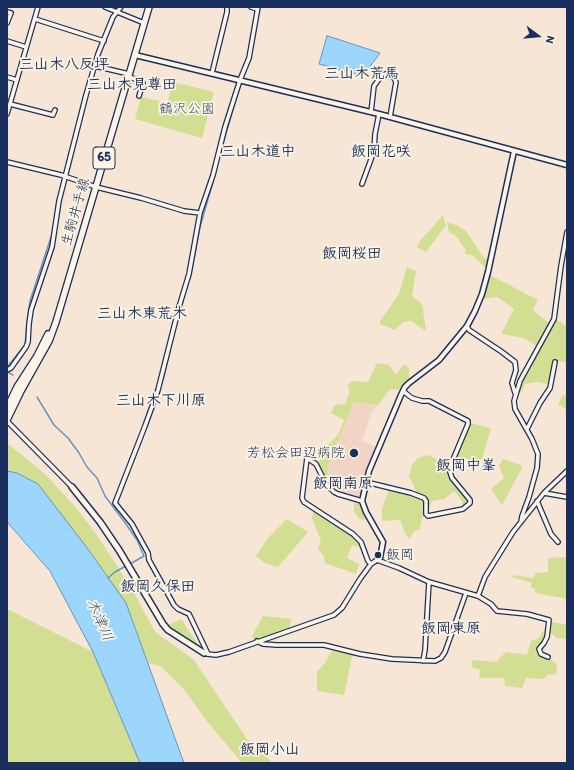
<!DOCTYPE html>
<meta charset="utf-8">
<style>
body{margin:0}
#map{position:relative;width:574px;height:770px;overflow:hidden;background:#f7e6d6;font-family:Itim,sans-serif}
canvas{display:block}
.frame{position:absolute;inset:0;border:8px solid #1b2f5e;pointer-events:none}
.north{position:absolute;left:518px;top:16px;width:40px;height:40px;-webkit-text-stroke:3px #fcf5e5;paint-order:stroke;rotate:106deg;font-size:11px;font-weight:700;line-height:16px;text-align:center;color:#1b2f5e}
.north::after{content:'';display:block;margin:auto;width:14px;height:18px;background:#1b2f5e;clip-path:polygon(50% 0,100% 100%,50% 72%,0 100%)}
</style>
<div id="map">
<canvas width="574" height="770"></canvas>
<div class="frame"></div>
<div class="north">N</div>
</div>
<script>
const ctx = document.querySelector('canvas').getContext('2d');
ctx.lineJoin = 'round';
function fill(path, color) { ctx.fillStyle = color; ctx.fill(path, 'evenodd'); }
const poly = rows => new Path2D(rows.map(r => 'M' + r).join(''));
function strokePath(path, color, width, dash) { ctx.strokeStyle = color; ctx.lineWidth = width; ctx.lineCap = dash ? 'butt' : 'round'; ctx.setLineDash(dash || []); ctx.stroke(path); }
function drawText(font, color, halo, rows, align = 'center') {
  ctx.font = font + ' Itim,"Klee One",sans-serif'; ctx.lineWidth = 3.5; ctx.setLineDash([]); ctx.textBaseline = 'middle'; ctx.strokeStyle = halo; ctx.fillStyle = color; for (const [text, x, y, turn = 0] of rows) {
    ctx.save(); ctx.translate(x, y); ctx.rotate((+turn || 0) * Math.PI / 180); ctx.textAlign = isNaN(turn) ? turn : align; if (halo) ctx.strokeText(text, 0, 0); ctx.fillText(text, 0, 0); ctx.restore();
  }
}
const built = poly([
 [354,402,378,405,372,412,362,441,377,447,368,470,360,496,357,497,354,495,350,495,338,493,333,490,326,480,330,460]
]);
const green = poly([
 [173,82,214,92,202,138,135,119,141,97,167,103],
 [443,215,446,225,426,252,417,247,420,241],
 [447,222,458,226,467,232,483,257,489,260,487,269,472,255,465,254,466,250,455,235,449,232],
 [407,267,416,271,412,296,422,304,426,331,411,321,403,322,395,330,380,324,380,321,399,294],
 [490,275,538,300,533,310,550,324,537,346,524,338,501,334,514,309,497,297,482,299,486,292],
 [555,319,567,326,567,362,559,361,552,364,548,384,538,382,525,384,521,393,518,392,520,381],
 [377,363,389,365,396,375,404,364,409,368,409,379,400,390,390,389,378,405,354,402,330,460,326,480,318,465,324,449,338,435,344,420,331,413,335,405,345,404,350,391,347,386,352,381,368,382],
 [563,395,567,396,567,410,558,404],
 [470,423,491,428,482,459,478,461,456,458],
 [7,443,46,475,78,510,99,538,133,591,155,632,193,659,247,739,273,763,242,763,206,720,183,688,160,666,148,663,126,603,88,549,38,484,17,473,7,471],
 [427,455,450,464,449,474,450,479,468,501,467,504,462,508,462,501,454,491,444,499,432,501,429,509,427,497,417,493,409,476,412,465,418,458],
 [503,459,523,466,502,505,491,489,504,478,499,466],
 [389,489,409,493,425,501,425,515,422,518,420,529,413,532,410,539,406,535,400,520,382,521,382,509],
 [356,501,361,506,367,517,365,520,358,518,354,511,354,504],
 [314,510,338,525,356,538,359,543,361,548,352,545,347,558,359,564,356,574,325,563,324,556,318,549,321,541,312,518],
 [287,519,308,532,278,567,265,563,256,556,267,539],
 [567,557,567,599,535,593,535,589,530,587,532,583,512,577,513,575,533,578,536,573,548,572,548,558],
 [7,609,93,652,140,763,7,763],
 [263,616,291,619,289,628,254,640,252,636],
 [181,619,202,650,167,626],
 [553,622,567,625,567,639,557,638,550,632,550,623],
 [547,625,547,633,543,643,537,648,537,650,539,654,555,662,557,666,556,674,547,675,544,679,526,678,522,688,505,686,504,678,479,678,480,670,472,667,472,660,496,662,506,652,527,655,531,641,539,638],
 [334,648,355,654,352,657,344,695,317,691,317,672,325,663]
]);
const water = poly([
 [327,36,328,36,380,53,363,76,319,64,327,36],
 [7,471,17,473,38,484,88,549,126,603,184,763,140,763,93,652,50,571,7,522,7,471]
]);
const stream = poly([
 [115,11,118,7],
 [217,164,241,82],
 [59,196,69,153],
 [192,269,200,227,213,182],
 [180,310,191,275],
 [7,367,25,345,27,323,30,301,53,231],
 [8,371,9,373,13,375],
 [37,397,54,425,68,438,79,453,87,467,97,478,105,496,126,524,137,540,144,556,130,564],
 [115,509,155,405,164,376,170,350],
 [108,578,115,572,126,566]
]);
const minor = poly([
 [105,7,144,23],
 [251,7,257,9],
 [7,12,11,13,7,23],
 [35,19,104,41],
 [7,41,26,47],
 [95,66,129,74],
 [212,73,227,12,227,7],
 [7,77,17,80],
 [129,77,141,81,143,83,139,96],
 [10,104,53,115,55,110],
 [371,112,374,86,382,75,386,74,394,78,396,82,390,117],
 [7,114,38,7],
 [7,162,61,175,96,187,141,198,184,211,200,213],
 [362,184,374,151,375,134,379,114],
 [467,326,469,330,502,352,515,362,516,370,512,383,515,393],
 [7,370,11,368,26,347,28,342,29,324,31,310,52,247,59,201,86,95,98,54,113,17,121,7],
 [7,421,72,487],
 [527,429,540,403,550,388,555,362],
 [366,482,411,493,424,498,426,501,426,514,428,516,463,509,470,503,470,500,452,478,450,472,452,462,468,424,468,421,429,401,422,401,412,398,403,391],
 [544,493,567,497],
 [362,501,338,494,334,492,326,484,316,464,307,458,302,498,304,502,353,534,361,542,368,561,371,564],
 [537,501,551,534,558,542],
 [521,522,522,516,529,497,537,468,538,454,532,439,515,409,514,401,520,381,554,319,561,266,567,232],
 [478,596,485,577,513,532,544,493,567,471],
 [257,641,263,644,276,645,324,645,360,654,392,659,435,661,441,658,445,652,466,593],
 [207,654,216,655,229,652,334,615,342,608,360,579,371,564,377,560,399,568,429,582,478,596,491,604,497,611,527,614,549,620,547,637,544,643,539,649,541,654,548,657],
 [208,654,189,614,178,609,174,605,149,560,148,553,132,524,115,503,145,426,158,390,179,307,189,274,200,213,213,175,225,127,240,80,249,58,258,7],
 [423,661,425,650,429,582]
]);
const tertiary = poly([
 [135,55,379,114,567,165],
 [377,560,380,558,383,542,366,512,362,501,369,471,401,395,405,387,409,383,439,360,467,326,475,311,482,294,488,272,514,151]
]);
const secondary = poly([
 [72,487,100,522,119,550,163,624,168,630,204,653]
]);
const primary = poly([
 [7,408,17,387,37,356,48,334],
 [7,420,21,391,49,341,56,322,149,7]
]);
const markers = [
 [354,453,5,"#1b2f5e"],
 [378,555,4,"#1b2f5e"]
];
const shields = [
 [104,158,22]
];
const shieldNames = [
 ["65",104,158]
];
const parkNames = [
 ["鶴沢公園",187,109]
];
const streetNames = [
 ["生駒井手線",76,212,-74]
];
const poiNames = [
 ["芳松会田辺病院",345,453],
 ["飯岡",386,555,"left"]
];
const neighbourhoodNames = [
 ["三山木八反坪",64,65],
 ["三山木荒馬",362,74],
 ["三山木見尊田",132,85],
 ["三山木道中",258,152],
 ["飯岡花咲",381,152],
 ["飯岡桜田",352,254],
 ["三山木東荒木",142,314],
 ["三山木下川原",161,401],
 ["飯岡中峯",466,466],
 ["飯岡南原",343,484],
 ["飯岡久保田",158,587],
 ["飯岡東原",451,629],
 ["飯岡小山",270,750]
];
const waterNames = [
 ["木津川",99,620,66]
];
fill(built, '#f1d4c4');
fill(green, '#d2de91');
fill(water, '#9cd6fc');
strokePath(water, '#6893bd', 1);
strokePath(stream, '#6893bd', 1.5);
strokePath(minor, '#1b2f5e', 6);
strokePath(tertiary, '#1b2f5e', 7);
strokePath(secondary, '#1b2f5e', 8);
strokePath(primary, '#1b2f5e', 8);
strokePath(minor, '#fcf5e5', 3.5);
strokePath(tertiary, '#fcf5e5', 4);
strokePath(secondary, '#fcf5e5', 5);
strokePath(primary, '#fcf5e5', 5.5);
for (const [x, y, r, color] of markers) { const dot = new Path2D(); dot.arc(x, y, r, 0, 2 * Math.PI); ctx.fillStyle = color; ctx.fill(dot); strokePath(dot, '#fcf5e5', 1.5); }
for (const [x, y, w] of shields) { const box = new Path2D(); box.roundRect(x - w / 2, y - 11, w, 22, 3); ctx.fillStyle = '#fcf5e5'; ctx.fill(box); strokePath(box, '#1b2f5e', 1); }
drawText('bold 13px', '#1b2f5e', null, shieldNames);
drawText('14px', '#405268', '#fcf5e5', parkNames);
drawText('14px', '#1b2f5e', '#fcf5e5', streetNames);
drawText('14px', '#1b2f5e', '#fcf5e5', poiNames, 'right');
drawText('bold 15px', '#1b2f5e', '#fcf5e5', neighbourhoodNames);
drawText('italic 15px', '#3b5986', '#fcf5e5', waterNames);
</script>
